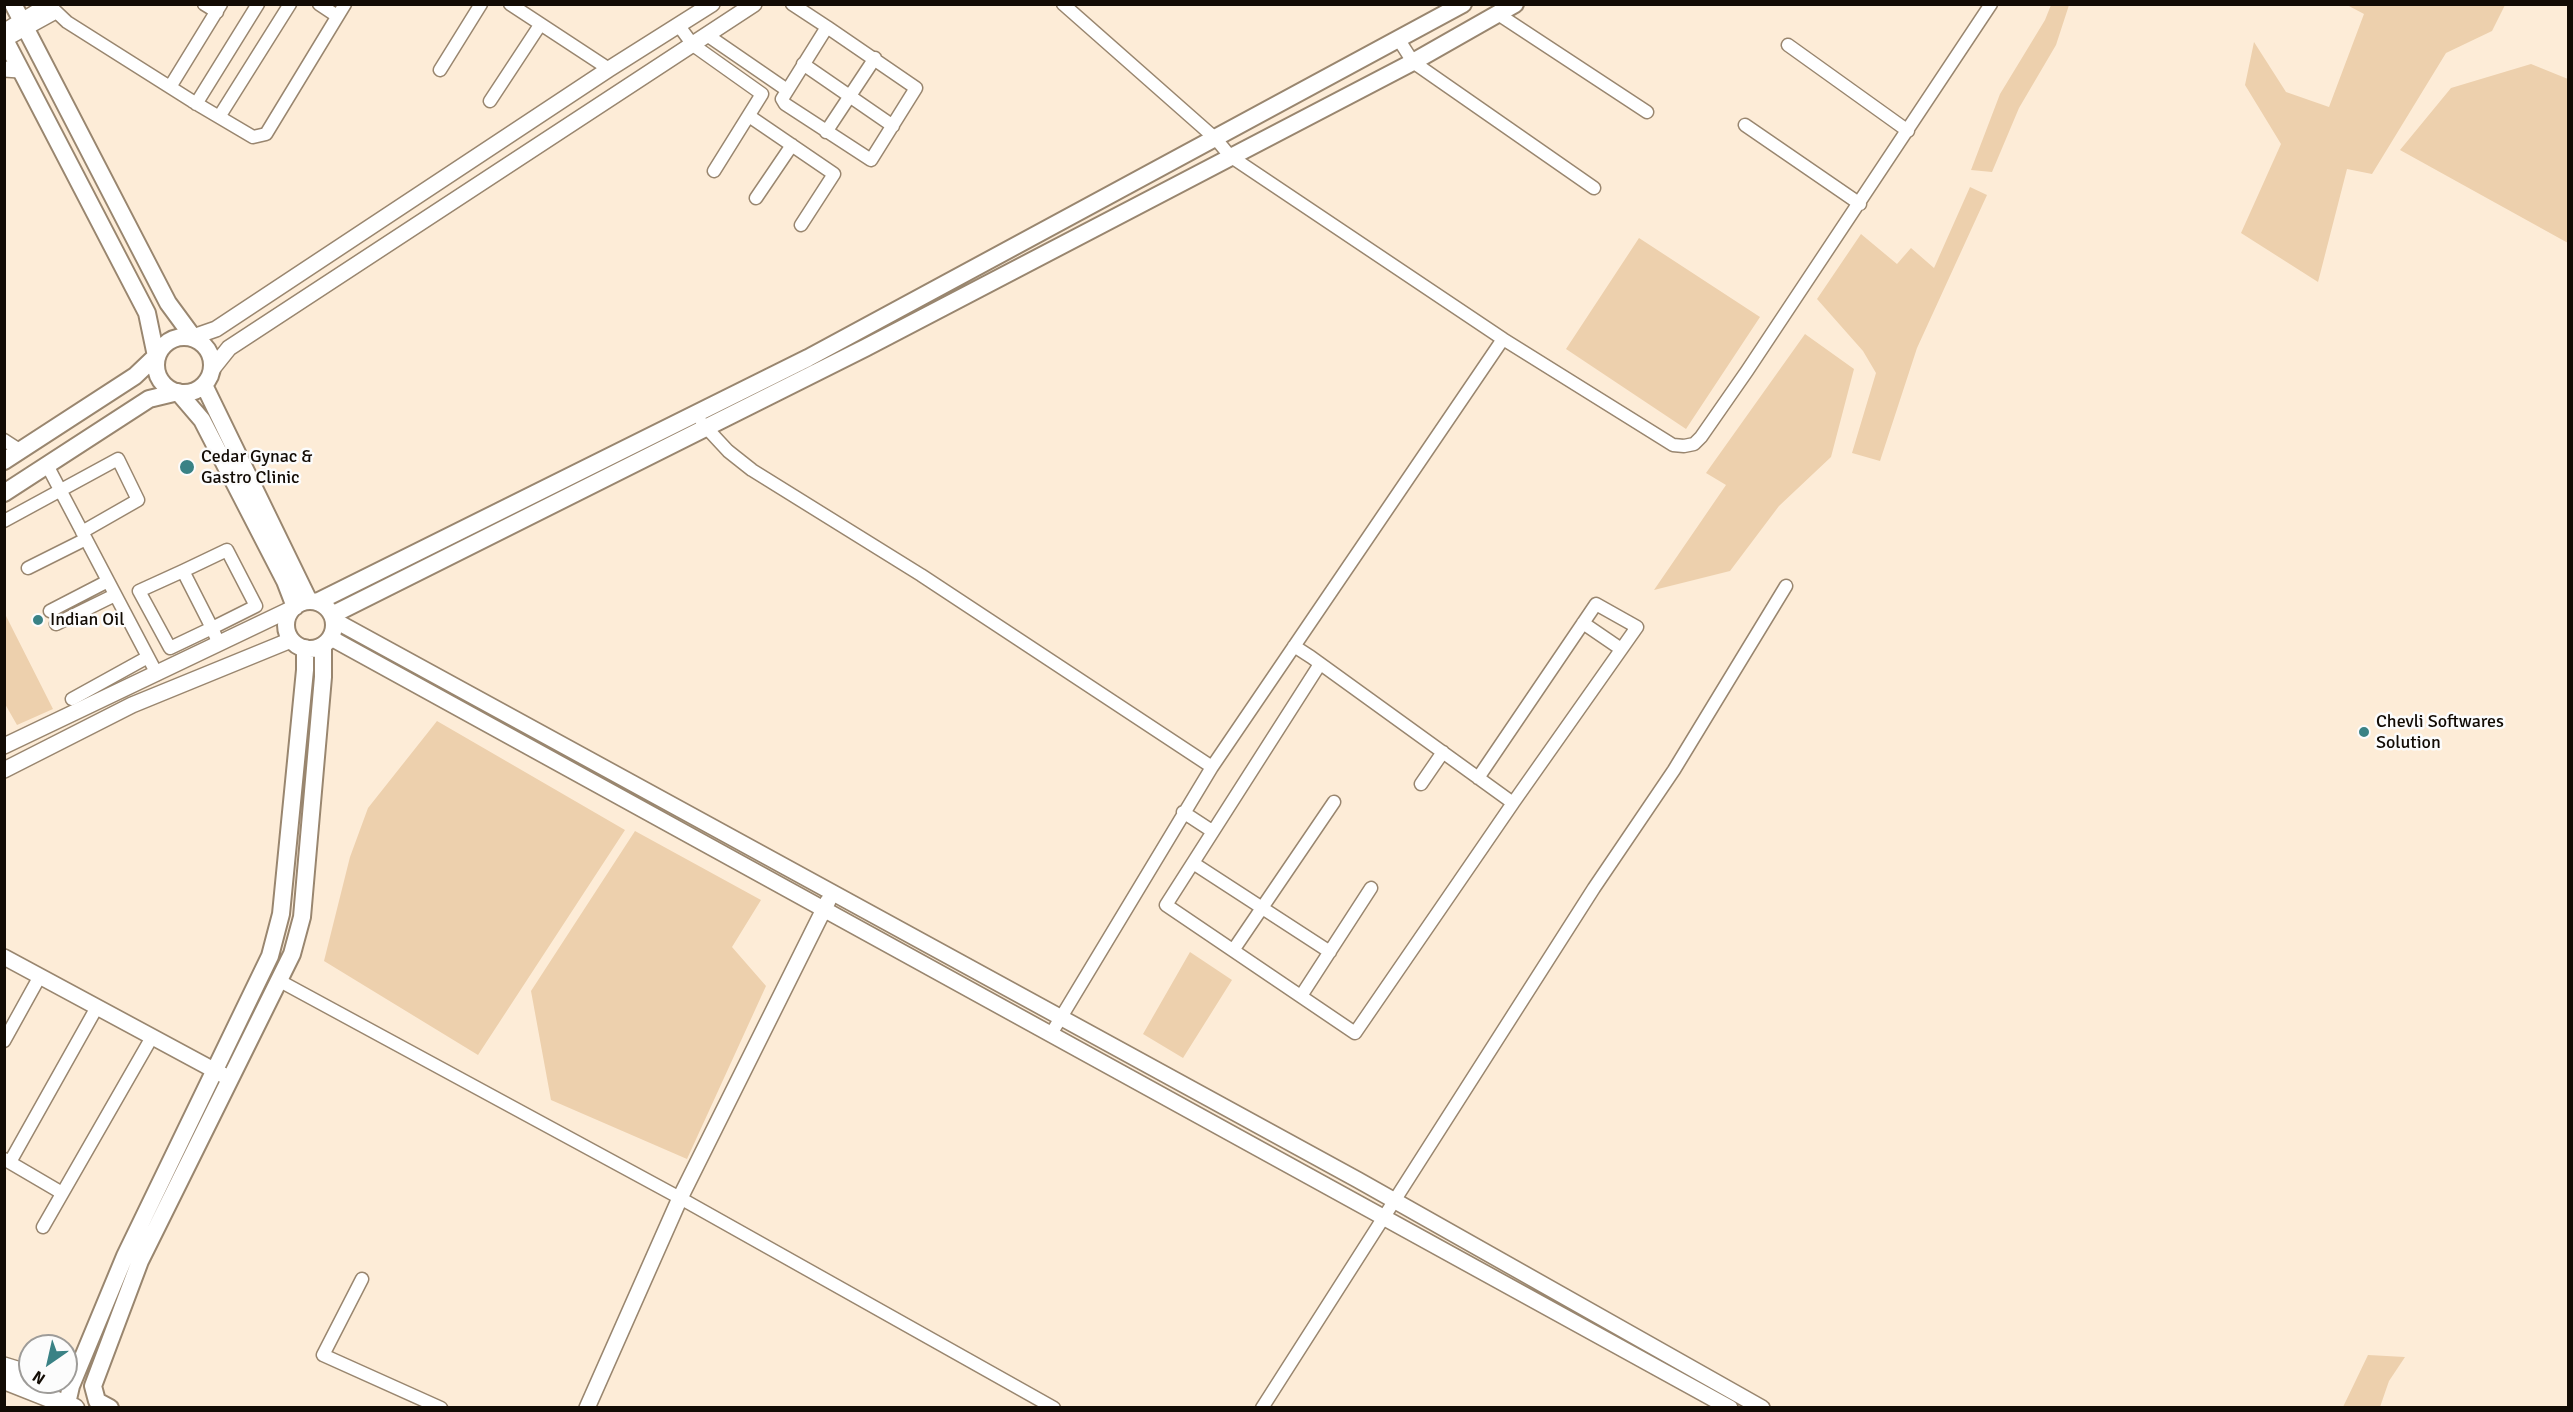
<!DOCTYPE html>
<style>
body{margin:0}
#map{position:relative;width:2573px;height:1412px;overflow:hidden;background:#fdecd7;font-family:Signika,sans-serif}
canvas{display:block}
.frame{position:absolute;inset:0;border:6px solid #120b04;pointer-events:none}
.north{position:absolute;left:18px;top:1334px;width:60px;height:60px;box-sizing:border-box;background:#fcfcfc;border:2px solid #9e9c99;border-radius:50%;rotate:214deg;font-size:16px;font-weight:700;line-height:24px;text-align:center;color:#120b04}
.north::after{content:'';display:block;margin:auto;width:21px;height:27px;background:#3a8285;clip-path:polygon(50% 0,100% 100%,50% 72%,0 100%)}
</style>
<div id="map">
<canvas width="2573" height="1412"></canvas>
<div class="frame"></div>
<div class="north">N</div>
</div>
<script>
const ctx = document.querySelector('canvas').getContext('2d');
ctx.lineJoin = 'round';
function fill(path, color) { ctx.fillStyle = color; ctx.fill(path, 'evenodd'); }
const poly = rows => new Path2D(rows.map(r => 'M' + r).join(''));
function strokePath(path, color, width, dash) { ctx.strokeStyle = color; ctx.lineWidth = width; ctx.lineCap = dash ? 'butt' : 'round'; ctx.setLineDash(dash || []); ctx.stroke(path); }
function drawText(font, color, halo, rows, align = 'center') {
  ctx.font = font + ' Signika,sans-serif'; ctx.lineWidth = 5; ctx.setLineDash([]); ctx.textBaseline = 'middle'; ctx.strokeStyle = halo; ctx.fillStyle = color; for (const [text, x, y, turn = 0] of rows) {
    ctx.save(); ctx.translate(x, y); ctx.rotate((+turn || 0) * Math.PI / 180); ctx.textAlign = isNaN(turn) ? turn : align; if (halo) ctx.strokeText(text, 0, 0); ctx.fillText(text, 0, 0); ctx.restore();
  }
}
const green = poly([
 [2051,5,2069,5,2056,45,2019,108,1992,172,1971,170,2000,94,2045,20],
 [2347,5,2505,5,2492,31,2446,53,2372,174,2347,169,2318,282,2241,233,2281,144,2245,85,2254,42,2286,92,2329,107,2364,14],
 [2531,64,2568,79,2568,243,2400,150,2451,88],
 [1970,187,1987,195,1917,348,1880,461,1852,453,1876,373,1863,351,1817,299,1861,234,1897,264,1911,248,1934,268],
 [1639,238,1760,317,1686,429,1566,349],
 [1805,334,1854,369,1831,457,1779,506,1730,571,1654,590,1726,485,1706,473],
 [4,612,53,709,17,725,5,704],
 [437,721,625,830,478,1055,324,961,350,857,368,808],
 [635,831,761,900,732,947,766,986,687,1159,551,1100,531,991],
 [1190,952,1232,980,1183,1058,1143,1034],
 [2368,1355,2405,1357,2389,1381,2380,1407,2343,1407]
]);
const minor = poly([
 [48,4,67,22,192,101,253,137,266,134,345,4],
 [204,4,217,12],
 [319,4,337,16],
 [510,4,609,69],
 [792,4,827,27],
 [1063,4,1216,139,1230,156,1503,339,1673,445,1684,446,1694,444,1701,437,1747,371,1991,4],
 [1498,14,1647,112],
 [679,26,693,45,762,94,714,171],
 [827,27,916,88,871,160,785,104,782,99,827,27],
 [4,30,47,4],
 [707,35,787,90],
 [6,40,55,13],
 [1399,40,1413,62,1594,188],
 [1788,45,1908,131],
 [803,64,893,126],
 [440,70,481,4],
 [170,87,221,4],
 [490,101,540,25],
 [196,104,258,4],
 [749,116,834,174,801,225],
 [219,117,290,4],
 [1745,125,1860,204],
 [826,132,875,58],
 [756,198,792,145],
 [702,423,728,451,752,470,921,575,1212,767],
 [4,440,21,451],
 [47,465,157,674],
 [4,521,118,459,138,500,82,532],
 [28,568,86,539],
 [183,571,212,628,256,606,227,550,183,571,139,591,170,648,212,628,219,644],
 [50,611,108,581],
 [1583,623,1621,649],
 [56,624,115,595],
 [1294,646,1311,657,1513,803,1355,1033,1166,905,1320,664],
 [72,699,148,657],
 [1478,778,1596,604,1637,627,1513,803],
 [1421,784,1443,752],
 [1183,812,1212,831],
 [1193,863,1330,952],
 [1234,949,1334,802],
 [278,980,680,1198,1054,1408],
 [1301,996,1371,888],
 [1051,1034,1212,767,1503,339],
 [4,1041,40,976],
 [4,1159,62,1193],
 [10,1162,97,1007],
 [43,1227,152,1037],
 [362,1279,323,1355,441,1408],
 [1262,1408,1594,888,1674,770,1786,586]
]);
const tertiary = poly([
 [4,69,20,70],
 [193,337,216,329,609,69,712,4],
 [213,368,229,348,754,4],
 [334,620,1358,1180,1762,1408],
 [331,638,1730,1408],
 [4,746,295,607],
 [4,770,132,705,291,640],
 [4,957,223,1075],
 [4,1365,30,1373],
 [587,1408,680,1198,828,901]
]);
const secondary = poly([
 [13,4,168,303,193,337],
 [4,38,147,313,156,356,135,376,4,461],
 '156 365a28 28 0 1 1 56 0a28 28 0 1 1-56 0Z',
 [204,385,309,601],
 [4,493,149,399,178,392,202,420,285,581,295,607],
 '286 625a24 24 0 1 1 48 0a24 24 0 1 1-48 0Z',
 [317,602,808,358,1463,4],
 [332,615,865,348,1413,62,1515,4],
 [66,1408,71,1386,125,1256,270,956,281,914,305,670,305,648],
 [110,1408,97,1401,93,1386,140,1261,292,954,302,917,323,677,323,645]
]);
const primary = poly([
 [4,1380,75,1408]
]);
const markers = [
 [187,467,8,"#3a8285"],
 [38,620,6,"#3a8285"],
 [2364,732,6,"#3a8285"]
];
const poiNames = [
 ["Cedar Gynac &",201,457],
 ["Gastro Clinic",201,478],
 ["Indian Oil",50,620],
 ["Chevli Softwares",2376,722],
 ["Solution",2376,743]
];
fill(green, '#edd0ad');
strokePath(minor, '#99866f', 15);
strokePath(tertiary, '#99866f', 18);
strokePath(secondary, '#99866f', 20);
strokePath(primary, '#99866f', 21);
strokePath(minor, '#fff', 12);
strokePath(tertiary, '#fff', 15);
strokePath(secondary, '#fff', 16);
strokePath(primary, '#fff', 18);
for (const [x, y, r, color] of markers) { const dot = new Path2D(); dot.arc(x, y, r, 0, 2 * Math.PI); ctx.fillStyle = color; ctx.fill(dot); strokePath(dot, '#fcfcfc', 2); }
drawText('18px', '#120b04', '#fcfcfc', poiNames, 'left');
</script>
